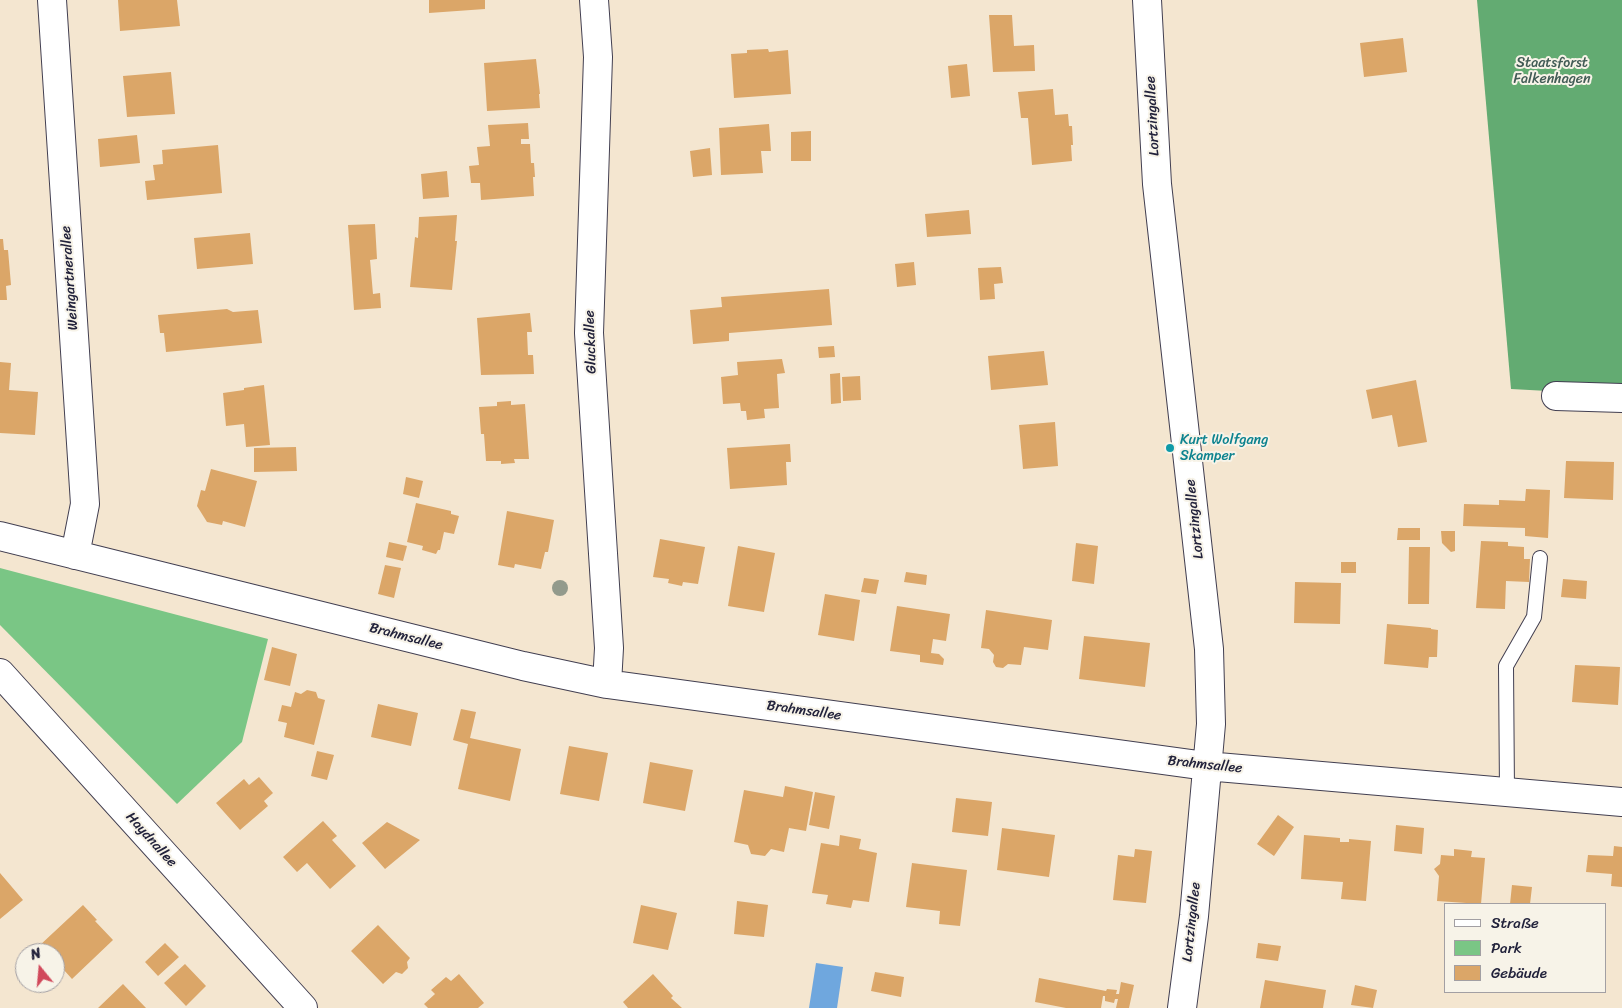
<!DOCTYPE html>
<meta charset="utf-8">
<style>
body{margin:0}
#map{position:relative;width:1622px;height:1008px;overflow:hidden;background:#f4e6d0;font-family:Sriracha,sans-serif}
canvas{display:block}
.legend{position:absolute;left:1444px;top:903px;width:162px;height:90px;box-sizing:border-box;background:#f7f3e8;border:1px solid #a29fa3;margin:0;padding:6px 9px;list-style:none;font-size:15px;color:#22223b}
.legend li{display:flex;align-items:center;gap:10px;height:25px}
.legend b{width:25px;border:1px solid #a29fa3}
.north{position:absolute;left:15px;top:943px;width:50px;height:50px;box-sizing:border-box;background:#f7f3e8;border:1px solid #a29fa3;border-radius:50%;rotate:343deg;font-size:14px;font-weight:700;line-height:20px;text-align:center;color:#22223b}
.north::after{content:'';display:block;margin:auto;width:18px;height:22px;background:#d1495b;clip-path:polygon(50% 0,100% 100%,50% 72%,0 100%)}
</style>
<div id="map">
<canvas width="1622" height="1008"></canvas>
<ul class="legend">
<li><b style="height:6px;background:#fff"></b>Straße</li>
<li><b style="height:14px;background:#7ac685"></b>Park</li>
<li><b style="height:14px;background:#dba668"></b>Gebäude</li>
</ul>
<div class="north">N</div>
</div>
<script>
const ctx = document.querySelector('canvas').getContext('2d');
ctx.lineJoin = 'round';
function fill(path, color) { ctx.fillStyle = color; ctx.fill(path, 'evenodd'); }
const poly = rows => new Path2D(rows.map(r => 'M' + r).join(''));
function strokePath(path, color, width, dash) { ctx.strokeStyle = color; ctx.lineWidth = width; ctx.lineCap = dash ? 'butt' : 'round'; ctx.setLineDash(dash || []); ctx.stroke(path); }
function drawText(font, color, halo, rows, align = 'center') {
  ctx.font = font + ' Sriracha,sans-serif'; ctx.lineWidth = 4; ctx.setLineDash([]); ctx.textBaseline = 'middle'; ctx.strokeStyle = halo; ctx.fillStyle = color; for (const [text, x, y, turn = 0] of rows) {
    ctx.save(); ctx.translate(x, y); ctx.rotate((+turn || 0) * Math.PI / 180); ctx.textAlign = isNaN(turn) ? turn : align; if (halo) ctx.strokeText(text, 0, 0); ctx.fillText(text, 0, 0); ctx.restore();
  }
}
const green = poly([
 [0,568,268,639,242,742,177,804,0,625]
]);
const forest = poly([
 [1477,0,1622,0,1622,395,1511,389]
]);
const water = poly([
 [816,963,843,967,837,1008,809,1008]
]);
const building = poly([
 [118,0,177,0,180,26,120,31],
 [429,0,485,0,485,9,429,13],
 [989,15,1012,15,1014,46,1034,45,1035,71,993,72],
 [1403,38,1407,72,1364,77,1360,43],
 [768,49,769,52,788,50,791,94,734,98,731,54,747,53,747,50],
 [536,59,540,94,539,94,540,108,487,111,484,63],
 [967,64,970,96,951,98,948,66],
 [171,72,175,114,127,117,123,76],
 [1053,89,1055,115,1068,114,1069,126,1072,126,1073,145,1071,145,1072,161,1032,165,1028,118,1021,118,1018,92],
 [528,123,529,139,521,139,521,144,530,144,531,163,534,163,535,177,533,177,534,196,481,200,480,183,471,183,469,166,479,165,477,147,490,146,488,125],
 [769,124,771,151,761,151,763,173,721,175,719,128],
 [811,131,811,161,791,161,791,132],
 [137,135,140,163,100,167,98,139],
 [218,145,222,193,147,200,145,181,155,180,153,165,163,164,162,150],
 [710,148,712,175,693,177,690,151],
 [447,171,449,197,423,199,421,174],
 [969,210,971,234,927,237,925,214],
 [457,215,455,241,457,241,452,290,410,287,415,237,418,238,419,217],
 [375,224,377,259,370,260,373,294,380,293,381,308,354,310,348,225],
 [250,233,253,264,197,269,194,238],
 [0,239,3,239,4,250,8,250,11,285,6,286,7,300,0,300],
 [914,262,916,285,897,287,895,264],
 [1001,267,1003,283,994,284,995,299,980,300,978,268],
 [829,289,832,325,729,333,729,341,693,344,690,310,722,307,721,297],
 [227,309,233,312,258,310,262,343,166,352,164,333,160,333,158,315],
 [530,313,532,332,527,332,528,355,533,355,534,374,481,375,477,318],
 [834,346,835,357,819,358,818,347],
 [1044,351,1048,385,991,390,988,356],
 [782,359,785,373,777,374,779,408,764,409,765,418,747,420,746,411,741,411,740,403,723,404,721,377,738,375,737,362],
 [0,362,11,363,9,390,38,392,35,435,0,433],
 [840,373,841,403,831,404,830,374],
 [860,376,861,400,843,401,842,377],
 [1416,380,1427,442,1398,447,1392,415,1372,419,1366,390],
 [264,385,270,445,246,447,244,424,226,426,223,393,244,390,244,388],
 [511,401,511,405,525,404,529,459,514,459,515,463,501,464,501,461,486,461,484,434,481,434,479,407,497,406,497,402],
 [1055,422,1058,466,1023,469,1019,425],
 [790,444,791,462,786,462,787,485,730,489,727,448],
 [296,447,297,471,254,472,254,448],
 [1566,461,1614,462,1613,500,1564,498],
 [211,469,257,481,245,527,223,521,222,525,207,522,197,506,201,490,205,491],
 [406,477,423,481,419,498,403,494],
 [1526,489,1550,490,1548,538,1525,536,1525,528,1463,526,1464,504,1499,505,1499,500,1525,501],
 [416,503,451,511,451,514,459,516,454,534,444,532,440,550,438,550,436,554,422,550,423,546,407,542],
 [507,511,554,520,548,552,545,552,541,569,515,564,514,568,498,565],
 [1398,528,1420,528,1420,540,1397,540],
 [1441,531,1455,531,1455,551,1451,552,1442,543],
 [660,539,705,547,698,584,683,582,682,586,668,583,669,579,653,577],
 [1481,541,1508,542,1508,546,1524,547,1524,559,1530,559,1529,582,1506,581,1505,609,1476,608],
 [389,542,407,546,403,561,386,557],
 [1076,543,1098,546,1094,584,1072,581],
 [738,546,775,553,764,612,728,606],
 [1409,547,1430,547,1429,604,1408,604],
 [1341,562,1356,562,1356,573,1341,573],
 [385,565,401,568,394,598,378,594],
 [906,572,927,575,926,585,904,582],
 [864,578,879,580,876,594,861,592],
 [1563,579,1587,581,1586,599,1561,597],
 [1295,582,1341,583,1340,624,1294,623],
 [825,594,860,600,854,641,818,635],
 [897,606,950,614,946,641,933,639,931,653,939,654,944,659,943,665,920,662,920,655,890,651],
 [986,610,1052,620,1048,650,1024,647,1021,665,1008,664,1003,668,996,667,993,662,994,655,989,649,981,648],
 [1387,624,1431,628,1431,629,1438,630,1437,657,1429,657,1428,668,1384,664],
 [1084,636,1150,643,1145,687,1079,679],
 [272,647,297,654,290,686,264,680],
 [1575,665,1620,667,1618,705,1572,702],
 [307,690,316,692,318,698,325,700,314,745,284,737,287,723,278,721,282,705,291,707,295,692,301,694],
 [378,704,418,713,411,746,371,737],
 [461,709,476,712,470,738,521,749,510,801,458,789,468,744,453,740],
 [569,746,608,753,599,801,560,794],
 [317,751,334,755,327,780,311,776],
 [650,762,693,770,685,811,643,803],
 [259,777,273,793,264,801,268,806,240,830,216,803,244,779,249,785],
 [785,786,813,792,806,831,789,828,784,852,771,849,765,856,751,854,748,845,734,842,744,790,783,797],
 [815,792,835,796,829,829,809,825],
 [956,798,992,802,988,836,952,832],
 [1278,815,1294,827,1274,856,1257,844],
 [323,821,337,836,332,840,356,866,330,889,307,863,297,872,283,857],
 [387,822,420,840,385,869,362,843],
 [1396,825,1424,828,1422,854,1394,851],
 [1002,828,1055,835,1049,877,997,870],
 [840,835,861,839,859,849,877,853,869,902,853,900,851,908,826,904,828,895,812,893,821,843,839,846],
 [1304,835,1340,838,1340,842,1349,842,1349,839,1371,841,1366,901,1341,899,1343,882,1301,879],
 [1614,846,1622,847,1622,887,1611,886,1612,874,1586,872,1588,855,1613,856],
 [1135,849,1152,851,1146,903,1113,900,1118,855,1134,857],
 [1454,849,1472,851,1471,857,1485,858,1481,904,1437,901,1439,876,1434,869,1440,864,1441,855,1454,856],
 [912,863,967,870,960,926,939,924,940,911,906,907],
 [0,873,23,900,0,919],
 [1512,885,1532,887,1530,904,1510,904],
 [737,901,768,905,764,937,734,934],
 [83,905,97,920,95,921,113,940,72,979,55,960,55,953,46,953,39,946],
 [641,905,677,913,668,950,633,943],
 [378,925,410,958,407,962,408,968,402,974,396,972,383,984,351,951],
 [165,943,179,957,158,976,145,962],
 [1258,943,1281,946,1278,961,1256,958],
 [185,964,206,986,186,1006,164,983],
 [875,972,904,977,901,997,871,991],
 [459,974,484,1003,478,1008,428,1008,424,1004,435,994,431,990,446,977,451,981],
 [653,974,673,996,671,998,682,1008,628,1008,623,1002],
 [1039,978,1106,991,1107,989,1117,990,1116,994,1119,994,1121,982,1134,985,1129,1008,1116,1008,1118,999,1115,999,1114,1003,1105,1001,1105,996,1103,996,1101,1008,1066,1008,1035,1002],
 [1265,980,1326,990,1323,1008,1260,1008],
 [123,984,146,1008,98,1008],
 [1355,985,1377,990,1373,1008,1351,1005]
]);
const service = poly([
 [1507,792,1506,666,1534,617,1540,558]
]);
const minor = poly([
 [52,0,85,504,75,555],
 [594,0,598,57,589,333,609,648,607,684],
 [1147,0,1157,184,1209,649,1211,724,1194,916,1182,1008],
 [1556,396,1622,398],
 [0,536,523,666,607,684,1206,766,1622,802]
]);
const tertiary = poly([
 [0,673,303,1008]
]);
const trees = [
 [560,588]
];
const markers = [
 [1170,448,5,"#0f9aa8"]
];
const parkNames = [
 ["Staatsforst",1552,63],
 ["Falkenhagen",1552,79]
];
const streetNames = [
 ["Lortzingallee",1153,116,-93],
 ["Weingartnerallee",70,278,-94],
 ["Gluckallee",591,342,-92],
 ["Lortzingallee",1195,519,-96],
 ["Brahmsallee",406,637,14],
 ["Brahmsallee",804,711,8],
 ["Brahmsallee",1205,765,6],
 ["Haydnallee",151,840,48],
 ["Lortzingallee",1192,922,-84]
];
const cultureNames = [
 ["Kurt Wolfgang",1180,440],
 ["Skamper",1180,456]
];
fill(green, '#7ac685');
fill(forest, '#63ab72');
fill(water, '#6fa7de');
fill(building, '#dba668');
strokePath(service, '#423f51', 16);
strokePath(minor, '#423f51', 30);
strokePath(tertiary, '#423f51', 30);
strokePath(service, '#fff', 14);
strokePath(minor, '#fff', 28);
strokePath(tertiary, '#fff', 28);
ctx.fillStyle = '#929a8c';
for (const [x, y] of trees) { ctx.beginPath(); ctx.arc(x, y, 8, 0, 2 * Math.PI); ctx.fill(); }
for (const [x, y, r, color] of markers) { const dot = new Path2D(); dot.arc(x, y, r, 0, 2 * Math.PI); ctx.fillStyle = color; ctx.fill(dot); strokePath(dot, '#f7f3e8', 2); }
drawText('14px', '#415b55', '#f7f3e8', parkNames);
drawText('14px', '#22223b', '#f7f3e8', streetNames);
drawText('14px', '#0d838f', '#f7f3e8', cultureNames, 'left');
</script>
